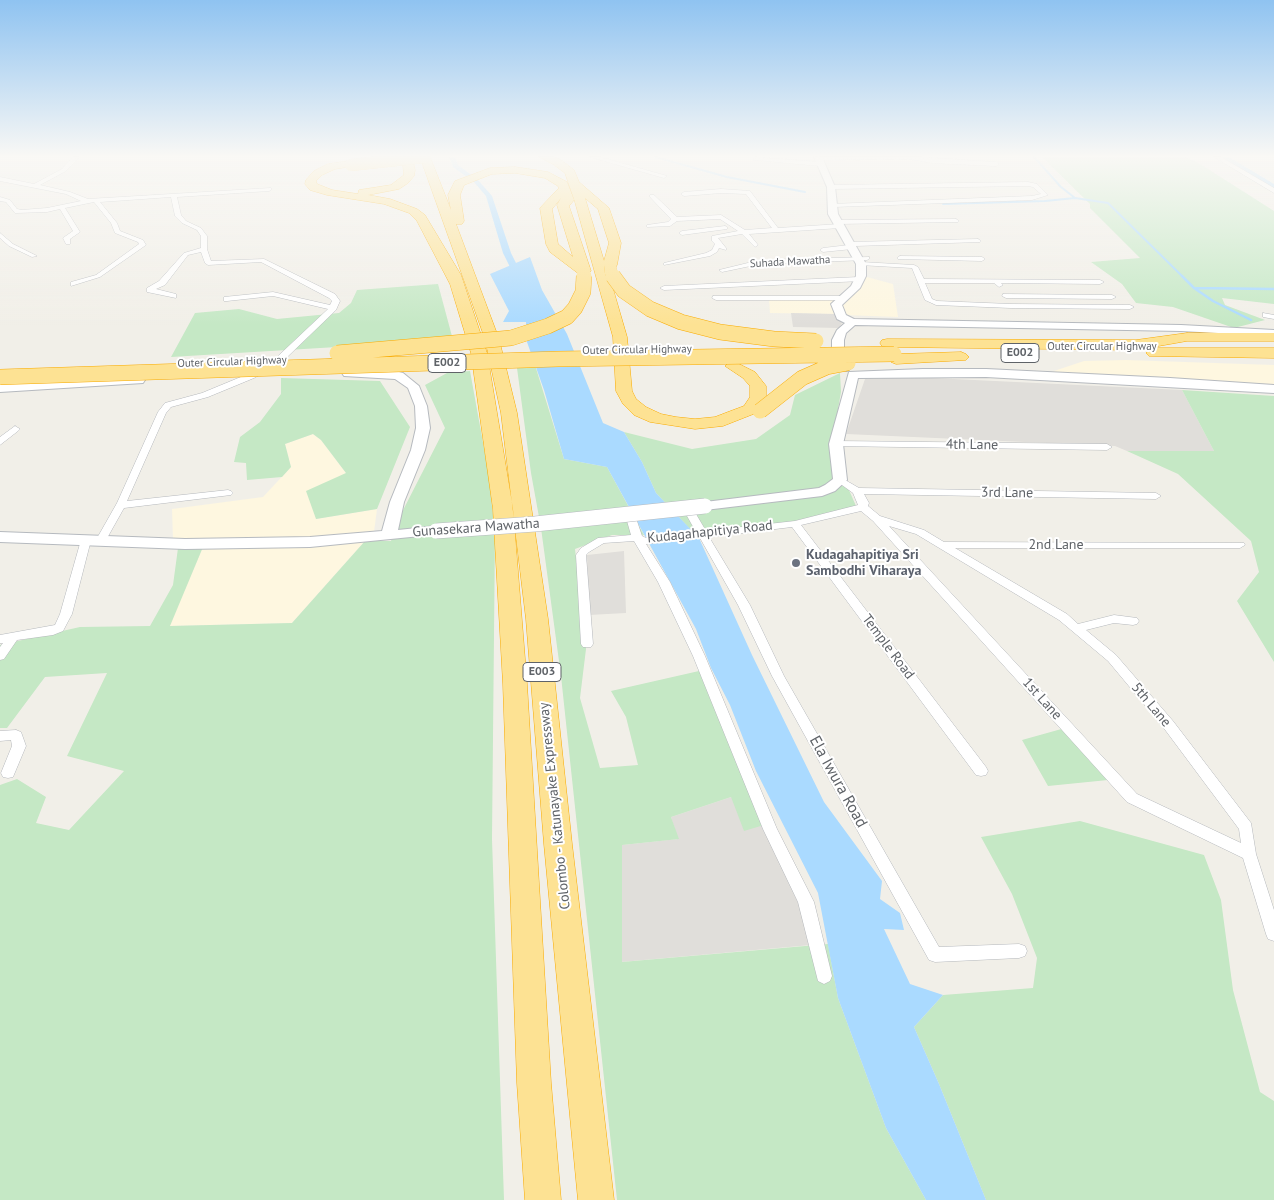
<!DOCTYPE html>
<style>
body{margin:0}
canvas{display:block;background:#f1efe8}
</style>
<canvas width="1274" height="1200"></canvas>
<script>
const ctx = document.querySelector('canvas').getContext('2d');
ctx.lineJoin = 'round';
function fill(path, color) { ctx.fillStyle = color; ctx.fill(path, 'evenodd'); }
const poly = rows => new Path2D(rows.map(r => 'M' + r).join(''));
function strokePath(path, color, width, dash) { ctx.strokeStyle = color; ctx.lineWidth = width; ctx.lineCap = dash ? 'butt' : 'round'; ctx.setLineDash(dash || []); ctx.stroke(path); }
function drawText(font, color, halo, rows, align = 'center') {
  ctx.font = font + ' "PT Sans",sans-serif'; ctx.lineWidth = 4; ctx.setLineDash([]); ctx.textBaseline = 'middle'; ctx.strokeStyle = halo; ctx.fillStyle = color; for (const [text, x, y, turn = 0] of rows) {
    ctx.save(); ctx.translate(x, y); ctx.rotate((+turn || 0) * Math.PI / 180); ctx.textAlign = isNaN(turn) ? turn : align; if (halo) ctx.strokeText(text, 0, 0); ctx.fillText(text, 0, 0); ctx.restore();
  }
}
const commercial = poly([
 [863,276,893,284,898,317,844,315,840,305],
 [769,299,836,300,833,305,835,314,770,313],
 [1126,360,1274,365,1274,385,1048,373,1084,361],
 [313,434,321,440,346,473,316,519,377,509,374,532,299,538,173,540,172,509,263,497,291,467,285,444],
 [365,541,292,623,169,626,203,547]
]);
const industrial = poly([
 [791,313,835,314,843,321,839,328,793,327],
 [912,377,1182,390,1214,451,1127,451,1115,446,846,434,865,379],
 [624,551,626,613,589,615,587,555],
 [731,797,764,825,799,905,811,945,621,962,622,845,678,839,671,817]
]);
const green = poly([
 [1042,157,1185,157,1197,162,1274,211,1274,304,1222,298,1225,305,1265,320,1234,328,1173,307,1136,303,1122,284,1091,262,1140,258,1090,208,1090,204],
 [438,284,453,340,171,357,195,313,239,309,277,319,339,313,351,303,357,290],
 [535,365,564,459,607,467,644,535,612,535,575,549,586,649,580,698,600,768,638,765,626,717,611,691,699,671,742,777,764,825,744,831,731,797,671,817,679,839,622,845,622,962,828,944,838,998,886,1128,926,1200,617,1200,561,676,541,528,531,473,517,368],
 [470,371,488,470,495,533,492,839,504,1200,0,1200,0,785,17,779,46,797,36,823,69,830,124,771,67,756,107,673,45,677,7,728,0,728,0,645,80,627,150,626,173,585,178,548,203,547,170,626,292,623,365,541,391,541,397,522,445,428,425,385,447,373],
 [840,373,841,392,831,449,856,506,791,522,693,532,656,493,642,462,624,432,692,449,756,439,790,415,795,395],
 [281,378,380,381,410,427,377,509,316,519,306,491,346,473,321,440,313,434,285,444,291,467,282,477,247,480,246,463,234,462,240,437,260,422,281,394],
 [1182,390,1274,396,1274,662,1237,601,1259,572,1251,541,1178,474,1127,451,1214,451],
 [1065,728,1108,780,1048,786,1022,740],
 [1080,821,1204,855,1221,900,1233,990,1260,1092,1274,1101,1274,1200,986,1200,939,1084,914,1027,943,995,1033,988,1037,958,1012,894,981,837]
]);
const water = poly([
 [530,257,542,290,567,334,603,423,624,432,642,462,656,493,699,538,752,655,824,802,882,881,880,899,900,913,904,930,884,929,910,984,943,995,914,1027,939,1084,986,1200,926,1200,886,1128,838,998,818,893,756,771,730,705,711,668,696,629,607,467,564,459,544,390,527,342,526,322,503,322,509,311,490,274]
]);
const streamFar1 = poly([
 [655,157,727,177,805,192],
 [1034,157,1061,187,1075,198,1108,203,1183,277],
 [943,204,1045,201,1075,198]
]);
const stream = poly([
 [1182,276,1194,288,1213,301,1251,320],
 [1194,288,1274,289]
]);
const canal = poly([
 [449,157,455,157,458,165,478,180,492,196,511,253,524,279,523,281,517,281,503,253,486,196,474,182,453,167,449,157],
 [1221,157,1229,157,1274,184,1274,189,1221,157]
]);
const street = poly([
 [73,157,79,157,66,171,40,185,70,192,88,199,271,188,271,190,269,191,177,197,181,215,186,221,201,228,207,236,207,249,211,261,264,259,335,294,340,301,336,310,282,362,254,378,208,397,171,407,166,413,127,501,228,490,231,491,233,493,231,495,124,508,106,540,101,543,96,540,117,503,158,412,165,403,202,393,248,374,276,358,328,309,273,296,227,301,224,301,224,297,273,292,330,305,332,301,329,298,261,262,208,265,205,263,201,252,188,255,165,285,156,289,176,294,176,298,147,292,147,288,159,281,184,253,201,248,201,236,197,230,182,223,175,216,171,197,100,202,117,223,120,231,143,240,146,245,100,277,71,286,71,282,96,275,139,244,138,242,115,233,111,223,94,202,65,208,80,232,70,239,70,244,66,244,63,238,73,231,60,209,47,212,15,213,6,202,0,201,0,197,10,200,17,209,22,210,47,208,81,201,66,194,0,181,0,177,34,184,62,169,73,157],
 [590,157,600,157,667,176,664,178,590,157],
 [755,157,821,162,824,164,821,166,753,160,755,157],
 [817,157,920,157,996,162,999,164,996,166,932,163,909,159,819,160,817,157],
 [1214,157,1221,157,1274,188,1274,193,1214,157],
 [1028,182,1037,184,1048,195,1032,200,833,207,831,206,831,204,1032,196,1041,194,1033,187,1028,186,831,189,828,187,831,185,1028,182],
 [721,189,750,191,778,228,840,224,843,226,840,228,749,234,758,245,755,247,742,234,718,238,726,248,726,250,719,248,717,252,710,256,664,265,664,263,706,253,712,250,715,244,712,241,712,236,738,231,720,219,677,221,670,226,647,227,647,225,668,222,671,219,650,197,650,195,654,195,677,217,721,215,745,230,772,228,746,194,721,193,684,196,681,194,684,192,721,189],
 [956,219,959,221,958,222,837,224,834,222,837,220,956,219],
 [725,226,727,227,727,229,682,235,679,233,682,231,725,226],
 [0,233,13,244,37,256,32,257,9,246,0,238,0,233],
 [978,239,981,241,980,242,855,246,854,248,852,249,823,252,820,250,823,248,849,245,849,243,851,242,978,239],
 [900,256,982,257,985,259,982,261,898,259,898,257,900,256],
 [869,257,869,259,867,260,760,264,722,272,719,270,760,260,869,257],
 [861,262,914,265,918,267,924,279,1100,280,1104,282,1100,284,1001,283,1003,285,999,287,994,283,925,283,932,299,937,301,1011,304,1130,305,1134,307,1130,309,1011,308,936,305,925,300,912,268,859,265,858,264,861,262],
 [859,277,862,277,862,281,664,290,660,288,664,286,859,277],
 [1003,294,1112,295,1116,297,1112,299,1006,298,1002,296,1003,294],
 [713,296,841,296,845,298,841,300,716,300,712,298,713,296],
 [1263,313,1274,315,1274,319,1263,317,1263,313],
 [15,426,20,429,18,431,0,445,0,437,15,426],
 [836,441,1107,444,1112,447,1107,450,833,446,831,444,836,441],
 [840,477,859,488,1156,493,1161,496,1156,499,864,494,869,503,868,506,880,516,924,530,944,542,1244,543,1245,545,1240,548,955,548,1067,614,1078,624,1114,615,1137,618,1139,621,1137,624,1133,625,1114,623,1086,630,1116,655,1173,721,1251,823,1256,854,1274,910,1274,941,1268,939,1266,934,1243,858,1127,802,873,521,861,511,801,525,986,767,988,771,986,775,981,776,976,775,792,527,709,537,750,605,784,676,939,947,1019,944,1025,946,1027,951,1025,956,1019,958,935,962,929,960,772,676,738,605,700,538,646,544,670,582,705,656,777,829,814,902,832,976,830,981,824,984,818,981,798,902,763,829,693,656,658,582,634,541,604,543,589,552,586,555,593,644,591,647,583,647,581,644,576,555,581,548,598,538,631,535,627,521,632,518,637,521,642,536,646,538,696,532,687,516,692,513,696,514,706,531,795,521,858,505,853,493,835,480,840,477],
 [889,526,916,534,1059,620,1108,661,1163,727,1239,829,1241,843,1137,794,889,526],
 [86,537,91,540,72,614,63,631,53,635,17,640,4,659,0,660,0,647,3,643,0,643,0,635,55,625,60,614,81,540,86,537],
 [16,730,21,732,26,746,13,777,8,778,3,777,1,773,12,746,11,740,0,741,0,731,16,730]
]);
const secondary = poly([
 [814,157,822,157,835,187,838,214,866,264,866,276,860,288,842,305,846,315,854,319,1181,325,1274,330,1274,336,1181,331,855,325,846,333,844,340,844,350,853,367,847,371,843,370,832,350,832,340,837,330,845,323,837,319,831,304,851,286,856,276,856,264,828,214,827,187,814,157],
 [348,369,382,369,399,372,403,373,419,386,427,406,430,428,425,450,404,502,398,530,436,526,441,528,443,531,441,534,310,547,185,549,0,542,0,532,185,539,310,537,382,531,390,502,411,450,416,428,415,406,408,388,395,379,344,376,342,373,348,369],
 [923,369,986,369,1170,378,1274,385,1274,393,986,377,858,378,843,444,847,480,835,491,822,496,705,510,700,509,698,506,700,503,705,502,819,488,825,485,833,479,829,444,849,372,923,369],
 [139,376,143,377,145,380,143,383,0,392,0,384,139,376]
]);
const highway = poly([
 [374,157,378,160,377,162,335,169,322,175,316,181,317,184,332,190,358,194,359,190,391,185,404,175,402,157,412,157,415,170,414,176,408,183,399,189,368,195,390,199,417,209,425,215,461,275,487,353,513,509,527,684,551,1083,561,1200,525,1200,517,1083,503,684,493,509,471,353,450,284,417,221,409,213,384,204,327,195,310,190,305,184,306,180,314,171,328,164,374,157],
 [420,157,430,157,451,210,448,195,455,181,490,168,515,167,548,172,567,182,574,200,569,206,591,271,584,275,579,274,550,252,546,244,540,208,559,188,558,186,545,178,515,173,492,174,464,185,460,195,464,221,462,224,456,224,499,339,517,413,548,619,572,844,614,1200,578,1200,544,844,526,619,501,413,485,339,420,157],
 [561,198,557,205,573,257,558,244,552,209,561,198],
 [539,157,554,157,561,160,574,170,579,182,609,208,621,243,617,265,615,268,607,268,627,337,632,391,636,399,646,407,661,414,676,417,695,419,715,417,728,412,744,406,750,397,750,386,743,378,725,366,728,363,733,361,755,372,766,386,766,397,756,413,723,426,695,429,650,422,634,415,623,404,616,391,613,337,575,202,565,173,553,164,539,157],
 [585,198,598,209,609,243,604,261,585,198],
 [1187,333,1274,333,1274,341,1187,341,1136,350,887,347,882,346,880,343,882,340,887,339,1136,340,1187,333],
 [1154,348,1274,348,1274,358,1149,356,1146,353,1149,350,1154,348],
 [961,352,966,354,969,357,966,360,896,364,891,362,888,359,891,356,896,354,961,352]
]);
const secondaryBridge = poly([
 [436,531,535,524,705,506]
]);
const highwayBridgeFar1 = poly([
 [351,165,425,157],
 [610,265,611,273,614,277],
 [584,277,584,271]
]);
const highwayBridge = poly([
 [613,276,624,291,650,309,681,322,720,332,774,339,816,341],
 [337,353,511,338,548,326,567,317,575,308,583,292,584,276],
 [0,377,558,359,894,354],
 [760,411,802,378,827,367,848,363]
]);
const markers = [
 [796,563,5,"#6b7280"]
];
const farStreetnames = [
 ["Suhada Mawatha",790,262,-3],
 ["Outer Circular Highway",1102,347],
 ["Outer Circular Highway",637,350,-1],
 ["Outer Circular Highway",232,362,-2]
];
const shields = [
 [1020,353,38],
 [447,363,38],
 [542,672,38]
];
const shieldNames = [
 ["E002",1020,353],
 ["E002",447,363],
 ["E003",542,672]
];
const streetNames = [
 ["4th Lane",972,445,1],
 ["3rd Lane",1007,493,1],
 ["Gunasekara Mawatha",476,528,-4],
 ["Kudagahapitiya Road",710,532,-6],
 ["2nd Lane",1056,545],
 ["Temple Road",888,647,53],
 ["1st Lane",1042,699,48],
 ["5th Lane",1151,705,50],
 ["Colombo - Katunayake Expressway",555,806,-96]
];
const worshipNames = [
 ["Kudagahapitiya Sri",806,555],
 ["Sambodhi Viharaya",806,571]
];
const nearStreetnames = [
 ["Ela Iwura Road",838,782,61]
];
fill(commercial, '#fef7e0');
fill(industrial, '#e0deda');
fill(green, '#c5e8c5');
fill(water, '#aadaff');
strokePath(streamFar1, '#aadaff', 2);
strokePath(stream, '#aadaff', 2.5);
fill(canal, '#aadaff');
strokePath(street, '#b5b8bc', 1);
strokePath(secondary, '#b6babf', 2);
strokePath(highway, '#f9ab00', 1);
fill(street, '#fff');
fill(secondary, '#fff');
fill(highway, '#fde293');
strokePath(secondaryBridge, '#b6babf', 16, []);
strokePath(highwayBridgeFar1, '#f9ab00', 12, []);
strokePath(highwayBridge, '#f9ab00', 16, []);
strokePath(secondaryBridge, '#fff', 15);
strokePath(highwayBridgeFar1, '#fde293', 12);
strokePath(highwayBridge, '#fde293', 15);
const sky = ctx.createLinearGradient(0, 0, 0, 325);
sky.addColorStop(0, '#8fc3f1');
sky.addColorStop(0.48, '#f9f8f5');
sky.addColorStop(1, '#f9f8f500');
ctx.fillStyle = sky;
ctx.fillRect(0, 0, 1274, 325);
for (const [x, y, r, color] of markers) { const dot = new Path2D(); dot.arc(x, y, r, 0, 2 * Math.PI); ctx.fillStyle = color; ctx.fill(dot); strokePath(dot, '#fff', 2); }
drawText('11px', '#5f6368', '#fff', farStreetnames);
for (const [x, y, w] of shields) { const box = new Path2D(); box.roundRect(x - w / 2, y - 9.5, w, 19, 4); ctx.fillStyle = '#fff'; ctx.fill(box); strokePath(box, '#5f6368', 1); }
drawText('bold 12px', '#5f6368', null, shieldNames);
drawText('14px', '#5f6368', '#fff', streetNames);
drawText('bold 14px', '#5b616d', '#fff', worshipNames, 'left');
drawText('16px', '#5f6368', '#fff', nearStreetnames);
</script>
